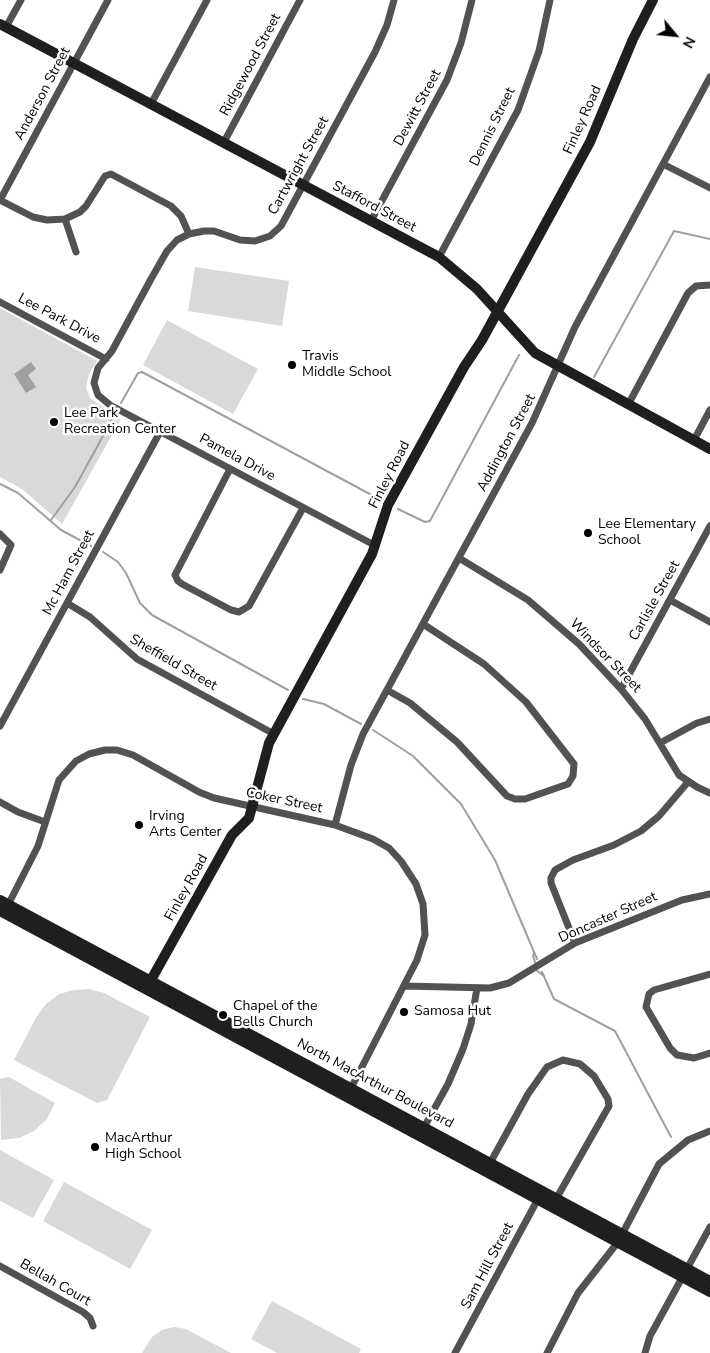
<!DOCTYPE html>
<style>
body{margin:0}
#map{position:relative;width:710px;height:1353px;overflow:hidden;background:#fff;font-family:"Nunito Sans",sans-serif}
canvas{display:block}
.north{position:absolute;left:650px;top:10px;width:50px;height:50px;-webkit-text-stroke:4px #fff;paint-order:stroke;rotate:118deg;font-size:14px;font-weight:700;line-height:20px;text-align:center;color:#000}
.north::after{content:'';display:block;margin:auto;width:18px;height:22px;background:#000;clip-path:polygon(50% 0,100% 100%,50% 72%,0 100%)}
</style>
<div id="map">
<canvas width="710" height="1353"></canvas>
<div class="north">N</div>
</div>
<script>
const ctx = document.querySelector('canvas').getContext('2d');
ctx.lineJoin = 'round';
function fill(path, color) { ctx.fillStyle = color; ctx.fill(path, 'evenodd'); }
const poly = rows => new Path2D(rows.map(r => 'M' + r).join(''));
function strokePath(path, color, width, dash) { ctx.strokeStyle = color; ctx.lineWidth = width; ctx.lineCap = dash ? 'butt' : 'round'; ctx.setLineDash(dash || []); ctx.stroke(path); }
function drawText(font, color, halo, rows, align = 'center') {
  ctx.font = font + ' "Nunito Sans",sans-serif'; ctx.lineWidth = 5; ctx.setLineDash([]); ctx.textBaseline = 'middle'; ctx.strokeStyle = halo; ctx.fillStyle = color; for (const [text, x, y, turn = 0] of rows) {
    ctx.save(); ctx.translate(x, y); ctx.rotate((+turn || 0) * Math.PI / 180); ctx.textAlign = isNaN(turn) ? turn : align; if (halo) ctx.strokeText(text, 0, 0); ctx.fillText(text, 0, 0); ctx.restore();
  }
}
const green = poly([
 [195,267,289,281,282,326,188,311],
 [0,308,97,361,89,374,86,388,90,398,121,419,62,524,22,489,0,477],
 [167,320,258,369,233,414,143,365],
 [89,989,104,993,150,1017,107,1100,97,1103,14,1060,37,1016,46,1004,59,994,74,990],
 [9,1077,55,1103,47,1119,34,1131,19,1138,1,1140,0,1079],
 [0,1150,54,1180,33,1218,0,1201],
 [64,1182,152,1230,130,1269,43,1221],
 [272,1301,361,1349,359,1353,277,1353,251,1339],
 [174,1327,186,1329,231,1353,142,1353,152,1337,162,1330]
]);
const water = poly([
 [31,362,36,369,28,375,36,387,26,393,14,374]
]);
const stream = poly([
 [594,377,674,231,710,239],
 [121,403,138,373,142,372,381,500],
 [0,484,18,493,61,530,91,546],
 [398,509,425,522,430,521,519,355],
 [51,520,75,487,114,416],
 [103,552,118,562,126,573,140,603,152,615,288,690],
 [303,699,324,704,361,724],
 [373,730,413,756,461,804,495,860,537,959],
 [534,953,533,956,536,965],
 [536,970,544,976],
 [542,972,554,999,615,1031,671,1137]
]);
const street = poly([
 [108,0,0,200,33,217,47,220,65,219,80,212,86,206,105,176,111,174,171,206,181,216,189,234],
 [6,27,21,0],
 [151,104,207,0],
 [224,142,300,0],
 [663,164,710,188],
 [65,219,76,252],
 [371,221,447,80,461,43,472,0],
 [439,257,518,110,539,51,550,0],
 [0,302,106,359],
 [628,405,688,293,696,286,710,285],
 [694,440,710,410],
 [230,469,175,575,178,581,182,584,231,610,239,612,249,606,303,508],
 [0,534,11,545,0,570],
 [376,546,110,405,98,395,94,383,98,368,112,351,151,279,167,251,177,240,189,234,204,231,214,231,240,240,255,241,270,236,281,226,375,52,387,25,394,0],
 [459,558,528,600,579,644,621,689,645,719,679,775,697,787,710,793],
 [670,600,710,622],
 [67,603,90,617,137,659,274,734],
 [621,689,710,526],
 [387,690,410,703,457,742,507,796,515,799,525,799,568,784,573,776,574,764,526,702,484,664,423,624],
 [0,726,160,432],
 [660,743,697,723,710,719],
 [0,802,18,812,45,822],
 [335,825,351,765,363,734,532,423,575,327,710,77],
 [7,907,38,846,59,780,76,761,89,754,105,750,117,750,133,755,199,792,214,798,335,825,373,839,389,848,401,861,416,884,423,904,425,935,417,960,349,1092],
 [575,943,551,883,551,878,555,870,573,860,614,845,641,831,659,816,688,782],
 [710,974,654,990,649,994,646,1007,670,1048,677,1055,694,1058,710,1053],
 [404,986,490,988,509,983,575,943,682,900,710,894],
 [422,1131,448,1084,463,1049,471,1024,477,988],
 [489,1165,528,1094,547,1067,563,1060,580,1064,594,1076,608,1099,609,1106,556,1199],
 [0,1266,83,1312,90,1318,93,1326],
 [455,1353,539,1197],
 [547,1353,578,1293,618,1242,659,1164,688,1140,710,1131],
 [645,1353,650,1336,710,1227]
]);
const secondary = poly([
 [0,24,439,257,477,289,535,353,710,449],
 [0,900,710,1281],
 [0,911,710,1292],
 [146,989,232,835,249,818,269,743,372,554,388,505,464,367,482,340,590,142,633,39,653,0]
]);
const markers = [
 [292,365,5,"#000"],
 [54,422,5,"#000"],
 [588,533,5,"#000"],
 [139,825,5,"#000"],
 [404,1012,5,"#000"],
 [223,1015,5,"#000"],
 [95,1147,5,"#000"]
];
const streetNames = [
 ["Ridgewood Street",251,65,-62],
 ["Anderson Street",43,94,-62],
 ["Dewitt Street",418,108,-62],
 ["Finley Road",583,120,-66],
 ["Dennis Street",493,127,-64],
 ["Cartwright Street",299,166,-61],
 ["Stafford Street",374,207,28],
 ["Lee Park Drive",59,319,28],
 ["Addington Street",507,443,-62],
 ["Pamela Drive",237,458,28],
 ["Finley Road",390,475,-63],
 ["Mc Ham Street",69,573,-62],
 ["Carlisle Street",655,601,-61],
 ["Windsor Street",605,656,46],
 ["Sheffield Street",173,663,30],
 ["Coker Street",284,801,12],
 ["Finley Road",187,888,-61],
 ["Doncaster Street",608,918,-24],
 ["North MacArthur Boulevard",375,1084,28],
 ["Sam Hill Street",488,1266,-62],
 ["Bellah Court",55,1283,30]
];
const poiNames = [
 ["Travis",302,357],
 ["Middle School",302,373],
 ["Lee Park",64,414],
 ["Recreation Center",64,430],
 ["Lee Elementary",598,525],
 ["School",598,541],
 ["Irving",149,817],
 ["Arts Center",149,833],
 ["Chapel of the",233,1007],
 ["Bells Church",233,1023],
 ["Samosa Hut",414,1012],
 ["MacArthur",105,1139],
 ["High School",105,1155]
];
fill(green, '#d9d9d9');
fill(water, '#a0a0a0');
strokePath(stream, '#a0a0a0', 2);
strokePath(street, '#525252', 7);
strokePath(secondary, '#1f1f1f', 10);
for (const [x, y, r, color] of markers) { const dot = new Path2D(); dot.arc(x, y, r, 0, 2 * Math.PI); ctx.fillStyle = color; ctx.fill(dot); strokePath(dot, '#fff', 2); }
drawText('14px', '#000', '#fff', streetNames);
drawText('14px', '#000', '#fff', poiNames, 'left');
</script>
